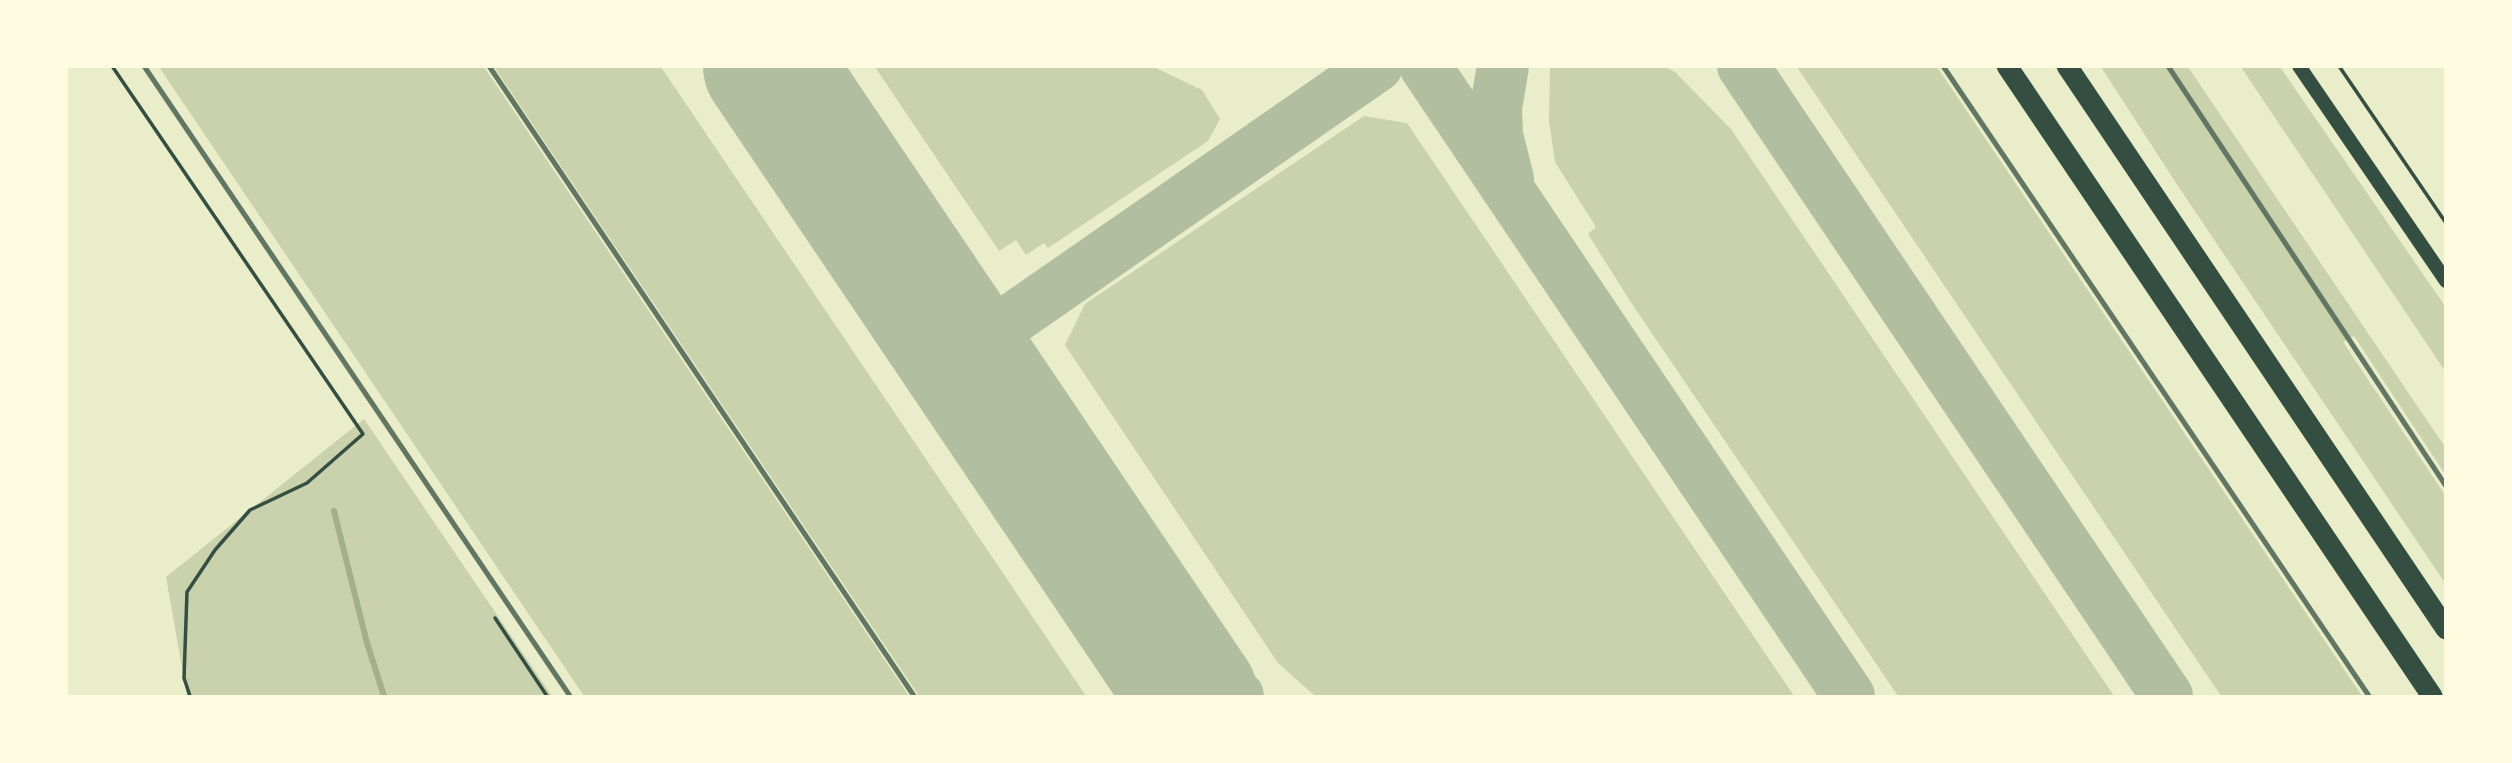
<!DOCTYPE html>
<style>
body{margin:0}
#map{position:relative;width:2512px;height:763px;overflow:hidden;background:#e9edc9;font-family:"Roboto Serif",serif}
canvas{display:block}
.frame{position:absolute;inset:0;border:68px solid #fefae0;pointer-events:none}
</style>
<div id="map">
<canvas width="2512" height="763"></canvas>
<div class="frame"></div>
</div>
<script>
const ctx = document.querySelector('canvas').getContext('2d');
ctx.lineJoin = 'round';
function fill(path, color) { ctx.fillStyle = color; ctx.fill(path, 'evenodd'); }
const poly = rows => new Path2D(rows.map(r => 'M' + r).join(''));
function strokePath(path, color, width, dash) { ctx.strokeStyle = color; ctx.lineWidth = width; ctx.lineCap = dash ? 'butt' : 'round'; ctx.setLineDash(dash || []); ctx.stroke(path); }
const green = poly([
 [159,67,484,67,909,696,584,696],
 [494,67,661,67,1086,696,919,696],
 [875,67,1154,67,1202,90,1220,119,1208,141,1048,248,1044,243,1026,255,1016,240,999,251],
 [1550,67,1665,67,1675,72,1731,129,2114,696,1898,696,1630,301,1588,234,1596,227,1555,162,1549,121],
 [1797,67,1937,67,2362,696,2221,696],
 [2101,67,2188,67,2445,447,2445,474,2354,336,2343,342,2445,495,2445,583,2178,186],
 [2241,67,2280,67,2445,306,2445,371],
 [1364,116,1407,123,1794,696,1315,696,1278,663,1065,345,1085,304],
 [364,419,552,696,187,696,166,577]
]);
const stream = poly([
 [334,511,367,643,384,696]
]);
const taxiway = poly([
 [1425,66,1849,696],
 [1503,66,1496,108,1497,135,1508,179],
 [1743,66,2167,696],
 [962,354,1377,66],
 [1136,612,1238,696]
]);
const runway = poly([
 [768,66,1193,696]
]);
const path = poly([
 [112,66,363,434,307,483,250,510,215,550,187,592,184,678,190,696],
 [2339,66,2446,223],
 [495,618,547,696]
]);
const service = poly([
 [144,66,570,696],
 [489,66,914,696],
 [1943,66,2369,696],
 [2168,66,2446,486]
]);
const secondary = poly([
 [2299,66,2446,281]
]);
const motorway = poly([
 [2007,66,2432,696],
 [2067,66,2446,629]
]);
fill(green, '#cad2ad');
strokePath(stream, '#a3b18a', 6);
strokePath(taxiway, '#b2bea0', 52);
strokePath(runway, '#b2bea0', 130);
strokePath(path, '#344e41', 3.5);
strokePath(service, '#617663', 5);
strokePath(secondary, '#344e41', 14);
strokePath(motorway, '#344e41', 21);
</script>
